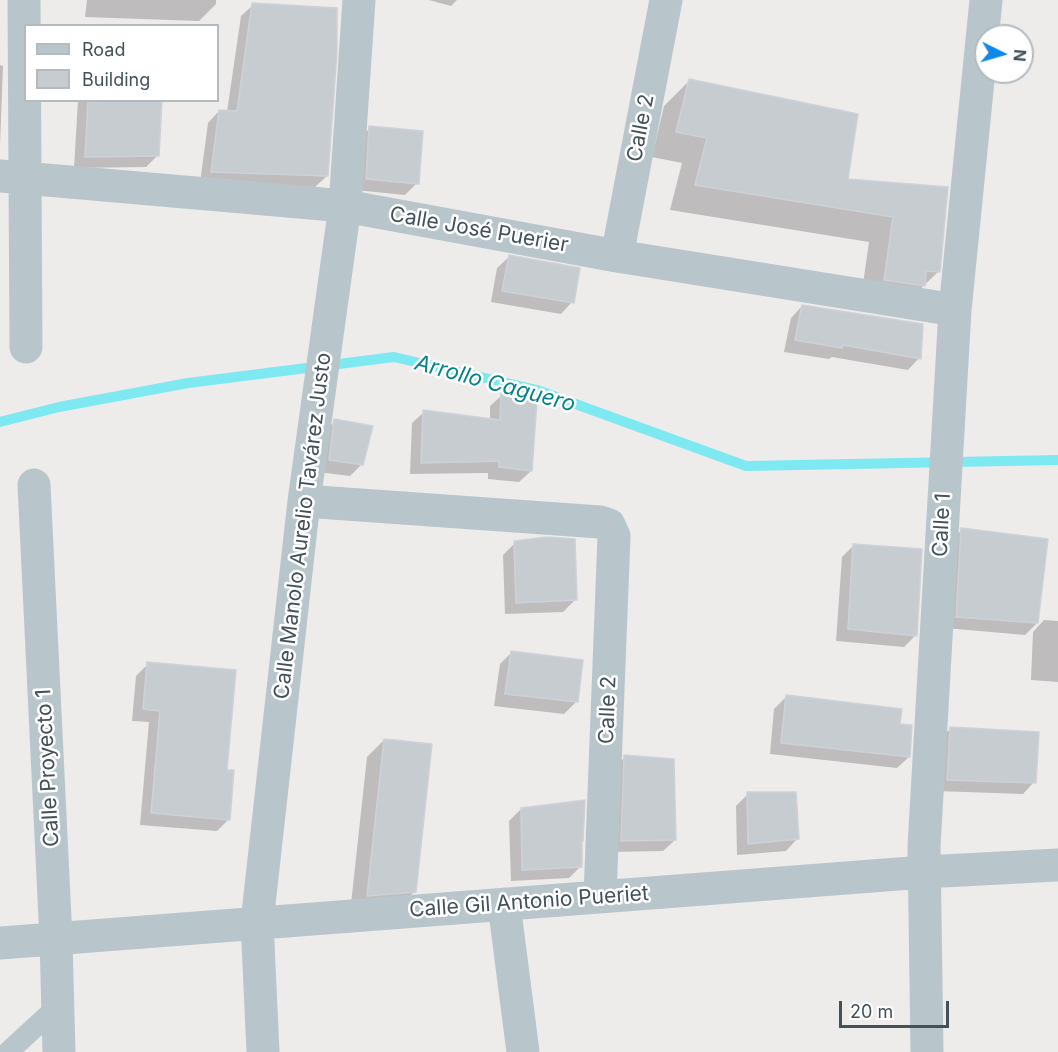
<!DOCTYPE html>
<meta charset="utf-8">
<style>
body{margin:0}
#map{position:relative;width:1058px;height:1052px;overflow:hidden;background:#eeebeb;font-family:Inter,sans-serif}
canvas{display:block}
.legend{position:absolute;left:24px;top:24px;width:195px;height:78px;box-sizing:border-box;background:#fff;border:2px solid #b4babd;margin:0;padding:8px 10px;list-style:none;font-size:18px;color:#435259}
.legend li{display:flex;align-items:center;gap:12px;height:30px}
.legend b{width:30px;border:2px solid #b4babd}
.north{position:absolute;left:974px;top:24px;width:60px;height:60px;box-sizing:border-box;background:#fff;border:2px solid #b4babd;border-radius:50%;rotate:95deg;font-size:16px;font-weight:700;line-height:24px;text-align:center;color:#435259}
.north::after{content:'';display:block;margin:auto;width:21px;height:27px;background:#0e8ae6;clip-path:polygon(50% 0,100% 100%,50% 72%,0 100%)}
.scale{position:absolute;left:839px;top:1001px;width:110px;height:27px;box-sizing:border-box;border:3px solid #435259;border-top:0;padding-left:8px;font-size:18px;line-height:21px;white-space:nowrap;color:#435259;-webkit-text-stroke:4px #fff;paint-order:stroke}
</style>
<div id="map">
<canvas width="1058" height="1052"></canvas>
<ul class="legend">
<li><b style="height:8px;background:#b8c6cc"></b>Road</li>
<li><b style="height:16px;background:#c7ccd1"></b>Building</li>
</ul>
<div class="north">N</div>
<div class="scale">20 m</div>
</div>
<script>
const ctx = document.querySelector('canvas').getContext('2d');
ctx.lineJoin = 'round';
function fill(path, color) { ctx.fillStyle = color; ctx.fill(path, 'evenodd'); }
const poly = rows => new Path2D(rows.map(r => 'M' + r).join(''));
function strokePath(path, color, width, dash) { ctx.strokeStyle = color; ctx.lineWidth = width; ctx.lineCap = dash ? 'butt' : 'round'; ctx.setLineDash(dash || []); ctx.stroke(path); }
function drawText(font, color, halo, rows, align = 'center') {
  ctx.font = font + ' Inter,sans-serif'; ctx.lineWidth = 5; ctx.setLineDash([]); ctx.textBaseline = 'middle'; ctx.strokeStyle = halo; ctx.fillStyle = color; for (const [text, x, y, turn = 0] of rows) {
    ctx.save(); ctx.translate(x, y); ctx.rotate((+turn || 0) * Math.PI / 180); ctx.textAlign = isNaN(turn) ? turn : align; if (halo) ctx.strokeText(text, 0, 0); ctx.fillText(text, 0, 0); ctx.restore();
  }
}
const shadow = poly([
 [87,0,216,0,216,4,199,21,85,17],
 [429,0,457,0,451,6],
 [253,5,327,176,315,187,200,183,208,123,219,111,227,112,241,16],
 [0,65,3,66,0,146],
 [689,81,846,180,947,189,939,271,913,296,860,305,869,242,670,210,682,163,652,157,664,106],
 [78,100,161,100,158,155,146,167,74,168],
 [370,128,417,183,405,195,355,190,358,140],
 [509,257,572,302,561,314,491,302,497,268],
 [802,306,919,358,908,370,832,357,829,359,784,352,791,318],
 [502,395,531,471,519,482,488,479,488,473,410,474,412,423,424,412,490,420,490,406],
 [335,421,362,464,350,476,318,472,323,433],
 [962,530,1037,623,1025,635,945,628,950,541],
 [515,543,575,600,563,612,505,614,503,555],
 [854,545,916,635,904,647,836,641,842,557],
 [1044,620,1058,621,1058,682,1031,680,1033,632],
 [512,652,576,702,564,714,494,706,500,664],
 [148,664,225,771,228,820,217,831,140,825,149,722,132,721,136,676],
 [786,697,899,726,909,757,897,768,770,754,774,709],
 [950,729,1034,782,1023,794,936,791,938,741],
 [384,740,414,892,397,909,350,913,367,757],
 [625,757,675,840,663,851,610,852,613,769],
 [748,794,797,839,786,851,737,855,736,806],
 [521,809,581,866,569,878,511,881,509,821]
]);
const stream = poly([
 [0,422,59,407,188,383,394,357,537,390,746,466,1058,460]
]);
const building = poly([
 [252,3,337,8,337,52,328,176,211,172,219,110,237,111,252,3],
 [689,79,858,114,848,179,948,187,940,272,926,271,925,286,884,280,893,217,695,185,707,138,676,132,689,79],
 [88,100,162,100,159,156,85,157,88,100],
 [369,126,423,131,419,184,366,179,369,126],
 [509,255,580,268,574,303,502,291,509,255],
 [802,305,923,324,921,359,843,345,842,348,795,340,802,305],
 [501,393,537,400,532,471,499,467,499,461,421,463,423,410,500,420,501,393],
 [334,419,373,426,363,465,329,460,334,419],
 [961,528,1048,539,1038,623,956,617,961,528],
 [547,537,575,539,577,600,516,603,514,541,547,537],
 [853,544,922,549,917,636,848,629,853,544],
 [511,651,583,660,578,702,505,694,511,651],
 [147,662,236,670,227,770,234,770,230,820,151,813,160,711,143,709,147,662],
 [786,695,902,709,900,724,912,725,910,757,781,743,786,695],
 [950,727,1039,732,1036,783,947,780,950,727],
 [384,739,432,744,416,892,367,896,384,739],
 [624,755,674,759,676,840,621,841,624,755],
 [747,792,796,792,799,839,748,844,747,792],
 [585,800,583,841,582,841,582,867,522,870,521,808,585,800]
]);
const lane = poly([
 [8,1052,58,1006]
]);
const street = poly([
 [24,0,26,347],
 [0,176,345,206,617,256,955,310],
 [617,256,666,0],
 [34,485,56,939,59,1052],
 [304,501,600,522,609,525,614,536,600,896],
 [504,904,523,1052],
 [0,943,924,872,1058,865],
 [263,1052,257,922,304,501,345,206,359,0],
 [927,1052,924,846,955,310,986,0]
]);
const streetNames = [
 ["Calle 2",641,128,-79],
 ["Calle José Puerier",479,230,10],
 ["Calle 1",942,525,-87],
 ["Calle Manolo Aurelio Tavárez Justo",303,526,-83],
 ["Calle 2",608,710,-88],
 ["Calle Proyecto 1",48,768,-93],
 ["Calle Gil Antonio Pueriet",529,902,-4]
];
const waterNames = [
 ["Arrollo Caguero",495,384,15]
];
fill(shadow, '#0003');
strokePath(stream, '#7ee9f1', 10);
fill(building, '#c7ccd1');
strokePath(building, '#ced2d8', 1.5);
strokePath(lane, '#b8c6cc', 21);
strokePath(street, '#b8c6cc', 33);
drawText('21px', '#435259', '#fff', streetNames);
drawText('italic 22px', '#06838d', '#fff', waterNames);
</script>
